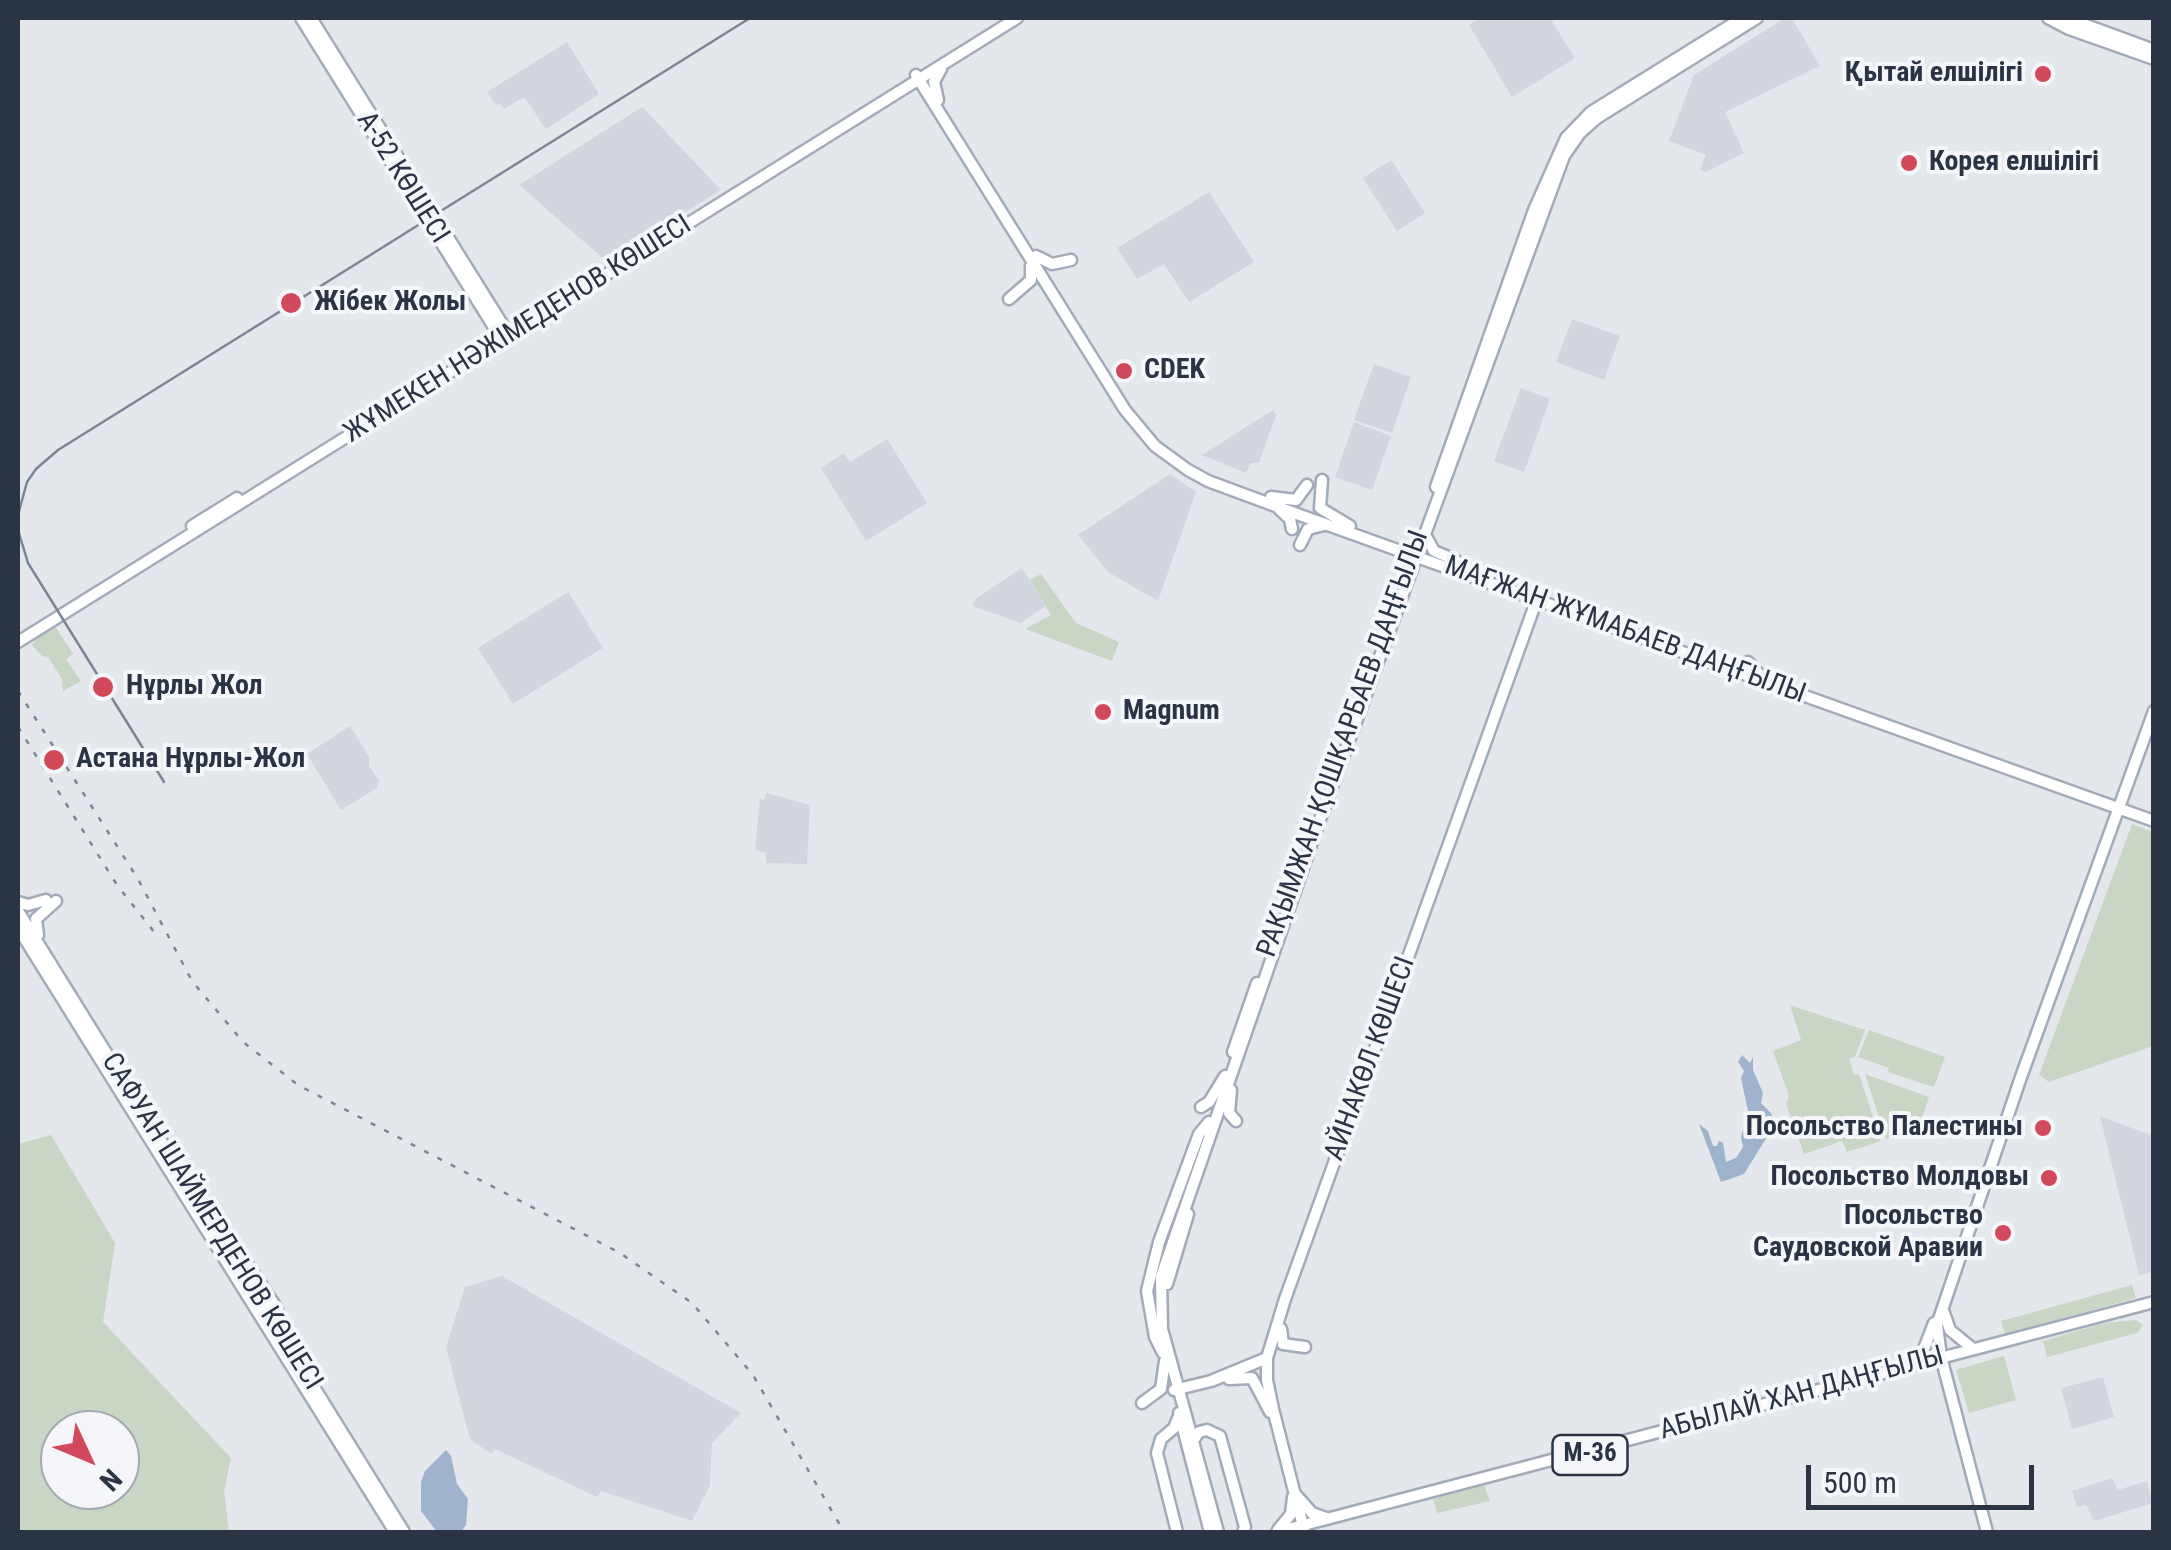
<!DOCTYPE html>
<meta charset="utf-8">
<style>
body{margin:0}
#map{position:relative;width:2171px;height:1550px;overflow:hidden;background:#e4e7ec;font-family:"Roboto Condensed",sans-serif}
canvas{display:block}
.frame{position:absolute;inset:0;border:20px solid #2b3445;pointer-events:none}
.north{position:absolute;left:40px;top:1410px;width:100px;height:100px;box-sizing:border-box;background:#f4f6f9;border:2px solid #a4a8b1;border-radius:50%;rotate:134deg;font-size:28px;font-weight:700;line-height:40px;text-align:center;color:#2b3445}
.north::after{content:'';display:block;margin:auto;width:35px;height:45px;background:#d1495b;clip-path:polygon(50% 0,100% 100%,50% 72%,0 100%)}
.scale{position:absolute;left:1806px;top:1465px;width:228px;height:45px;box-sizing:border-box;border:5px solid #2b3445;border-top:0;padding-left:12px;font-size:30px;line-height:35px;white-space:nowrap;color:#2b3445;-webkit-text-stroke:8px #f4f6f9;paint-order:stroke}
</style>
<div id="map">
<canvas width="2171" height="1550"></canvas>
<div class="frame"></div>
<div class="north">N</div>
<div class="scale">500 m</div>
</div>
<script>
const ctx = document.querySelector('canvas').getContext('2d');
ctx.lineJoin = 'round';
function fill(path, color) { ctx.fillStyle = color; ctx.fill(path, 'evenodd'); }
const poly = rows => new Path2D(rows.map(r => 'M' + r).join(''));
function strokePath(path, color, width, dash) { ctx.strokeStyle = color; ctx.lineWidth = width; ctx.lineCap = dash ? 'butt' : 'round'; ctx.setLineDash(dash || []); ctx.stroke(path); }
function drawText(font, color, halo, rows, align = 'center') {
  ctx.font = font + ' "Roboto Condensed",sans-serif'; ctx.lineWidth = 8; ctx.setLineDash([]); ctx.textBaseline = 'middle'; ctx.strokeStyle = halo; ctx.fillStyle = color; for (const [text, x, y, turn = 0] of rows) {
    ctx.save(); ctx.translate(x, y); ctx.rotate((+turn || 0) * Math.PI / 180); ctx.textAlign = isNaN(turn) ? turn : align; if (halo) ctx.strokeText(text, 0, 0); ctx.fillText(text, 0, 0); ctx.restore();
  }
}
const built = poly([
 [1480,18,1550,18,1575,58,1512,97,1469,25],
 [1785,18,1792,18,1820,66,1725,112,1744,153,1705,172,1700,170,1706,155,1669,141,1694,75],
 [567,42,599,94,546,129,524,97,504,109,500,103,496,105,487,92],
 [642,107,721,190,606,261,519,185],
 [1391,160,1425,213,1397,231,1363,178],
 [1209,192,1254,262,1189,302,1164,264,1137,279,1117,248],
 [1572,319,1620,336,1604,380,1556,362],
 [1374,364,1411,377,1392,433,1354,420],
 [1521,388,1550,399,1524,472,1494,461],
 [1273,410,1276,415,1259,463,1251,463,1246,473,1202,455],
 [1354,422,1391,436,1372,490,1335,477],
 [887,439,927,503,866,541,821,468,844,453,850,462],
 [1170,474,1196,492,1158,601,1108,572,1078,535],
 [1022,568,1046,606,1020,623,973,606,975,599],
 [568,592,603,648,513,704,478,648],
 [350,726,369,757,369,766,379,781,377,788,341,810,307,754],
 [767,793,810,805,807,864,766,863,766,853,755,850,760,798,764,800],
 [2100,1116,2153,1136,2153,1272,2139,1275],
 [502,1276,741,1413,712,1443,710,1485,692,1521,601,1491,597,1497,495,1449,491,1454,470,1439,446,1347,465,1287],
 [2103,1377,2114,1417,2072,1429,2061,1388],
 [2112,1478,2118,1490,2147,1481,2153,1503,2094,1521,2086,1505,2077,1507,2072,1491]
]);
const green = poly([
 [1041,574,1076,623,1119,642,1112,661,1025,629,1051,615,1030,580],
 [53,623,73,654,66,659,81,681,63,691,62,679,48,657,42,656,32,645,41,630],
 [2132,824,2153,832,2153,1046,2049,1082,2039,1075],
 [1790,1005,1865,1030,1855,1057,1849,1059,1854,1075,1859,1074,1881,1141,1847,1152,1842,1141,1804,1154,1786,1104,1789,1096,1773,1051,1801,1040],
 [1869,1030,1945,1057,1934,1087,1888,1072,1889,1068,1858,1057],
 [1865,1074,1929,1097,1920,1125,1886,1139],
 [51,1135,115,1243,103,1322,231,1458,224,1491,229,1532,18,1532,18,1144],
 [60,1430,120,1430,120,1490,60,1490],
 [2132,1285,2136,1298,2005,1334,2001,1321],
 [2136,1320,2143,1325,2137,1333,2047,1357,2043,1341,2104,1323],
 [2004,1356,2016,1400,1969,1413,1956,1370],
 [1484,1485,1490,1501,1437,1513,1433,1499]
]);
const water = poly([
 [1742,1055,1750,1063,1753,1057,1753,1070,1763,1093,1761,1103,1771,1113,1775,1124,1744,1174,1721,1182,1699,1124,1708,1131,1713,1146,1717,1146,1719,1141,1723,1143,1726,1162,1736,1158,1743,1147,1741,1137,1748,1111,1741,1078,1744,1071,1738,1062],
 [446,1450,451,1456,457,1484,468,1499,466,1525,461,1532,437,1532,421,1511,421,1482,425,1471]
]);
const major = poly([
 [301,18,502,340],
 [311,18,509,335],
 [2048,18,2069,29,2154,59],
 [2067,18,2154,50],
 [916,75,1125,410,1155,446,1188,470,1208,481,1297,514,2154,821],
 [938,100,934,82,941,69],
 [1036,256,1052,264,1071,260],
 [1009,299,1031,280,1031,266],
 [1322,480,1320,508,1350,526],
 [1436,487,1534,210,1566,138,1591,112,1742,18],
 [1271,497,1296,500,1307,485],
 [1279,509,1290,519,1292,529],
 [192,526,237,498],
 [1427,538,1434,551,1455,560,1467,569],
 [1300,545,1308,529,1324,525],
 [18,642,1017,18],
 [1748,662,1759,674],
 [18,902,28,905,46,900],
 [18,911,404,1532],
 [18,928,395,1532],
 [38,935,36,919,56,901],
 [1233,1052,1257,983],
 [1231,1090,1229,1113,1236,1121],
 [1201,1107,1209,1102,1225,1076],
 [224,1239,238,1250,274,1304,282,1320,280,1332],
 [1167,1284,1188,1214],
 [1944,1313,1950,1330,1972,1348],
 [1281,1329,1283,1344,1305,1347],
 [1163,1353,1155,1337,1147,1291,1159,1242,1199,1134,1209,1122],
 [1910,1362,1922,1354,1934,1323],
 [1229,1379,1252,1378,1270,1412],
 [1174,1390,1211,1381,1267,1358],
 [1142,1403,1161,1389,1165,1361],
 [1179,1413,1210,1532],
 [1194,1439,1199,1432,1207,1430,1220,1436,1245,1527,1243,1532],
 [1297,1496,1312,1513,1326,1518],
 [1278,1530,1291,1514,1293,1497],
 [1304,1530,1273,1409,1267,1380,1267,1358,1285,1299,1537,599],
 [1177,1532,1157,1453,1161,1439,1174,1428,1178,1418],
 [1218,1532,1162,1329,1161,1277,1318,825,1564,156,1580,133,1597,118,1757,18],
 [1277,1532,2154,1302],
 [1987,1532,1941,1357,1937,1325,2021,1077,2154,711]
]);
const tram = poly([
 [18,515,27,482,36,469,58,450,750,18],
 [18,530,28,563,164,782]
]);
const rail = poly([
 [18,691,138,879,192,981,243,1042,298,1085,620,1253,692,1303,753,1375,844,1532],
 [18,727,117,885,155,933]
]);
const markers = [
 [2043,74,10,"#d1495b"],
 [1909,163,10,"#d1495b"],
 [291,303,12,"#d1495b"],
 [1124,371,10,"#d1495b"],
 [103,687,12,"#d1495b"],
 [1103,712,10,"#d1495b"],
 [54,760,12,"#d1495b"],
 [2043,1128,10,"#d1495b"],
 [2049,1178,10,"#d1495b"],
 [2003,1233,10,"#d1495b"]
];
const shields = [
 [1590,1455,75]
];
const shieldNames = [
 ["M-36",1590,1455]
];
const poiNames = [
 ["Қытай елшілігі",2023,74,"right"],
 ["Корея елшілігі",1929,163],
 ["Жібек Жолы",314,303],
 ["CDEK",1144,371],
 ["Нұрлы Жол",126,687],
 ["Magnum",1123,712],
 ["Астана Нұрлы-Жол",76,760],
 ["Посольство Палестины",2023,1128,"right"],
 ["Посольство Молдовы",2029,1178,"right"],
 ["Посольство",1983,1217,"right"],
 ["Саудовской Аравии",1983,1249,"right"]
];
const streetNames = [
 ["А-52 КӨШЕСІ",402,178,58],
 ["ЖҰМЕКЕН НӘЖІМЕДЕНОВ КӨШЕСІ",518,330,-32],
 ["МАҒЖАН ЖҰМАБАЕВ ДАҢҒЫЛЫ",1625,631,20],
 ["РАҚЫМЖАН ҚОШҚАРБАЕВ ДАҢҒЫЛЫ",1344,744,-70],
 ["АЙНАКӨЛ КӨШЕСІ",1371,1059,-70],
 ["САФУАН ШАЙМЕРДЕНОВ КӨШЕСІ",211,1222,58],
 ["АБЫЛАЙ ХАН ДАҢҒЫЛЫ",1802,1394,-15]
];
fill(built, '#d2d6de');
fill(green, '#c9d6c5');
fill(water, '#9fb4cc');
strokePath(major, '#a3abb8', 15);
strokePath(major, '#fff', 10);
strokePath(tram, '#7d8696', 2.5);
strokePath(rail, '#7d8696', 2.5, [5, 10]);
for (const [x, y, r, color] of markers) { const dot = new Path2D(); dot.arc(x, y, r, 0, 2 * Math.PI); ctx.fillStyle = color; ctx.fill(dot); strokePath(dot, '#f4f6f9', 4); }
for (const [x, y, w] of shields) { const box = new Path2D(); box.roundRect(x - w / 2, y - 20, w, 40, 8); ctx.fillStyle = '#f4f6f9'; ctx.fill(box); strokePath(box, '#2b3445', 2.5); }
drawText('bold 25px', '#2b3445', null, shieldNames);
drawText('bold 28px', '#2b3445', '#f4f6f9', poiNames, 'left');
drawText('28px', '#2b3445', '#f4f6f9', streetNames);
</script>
